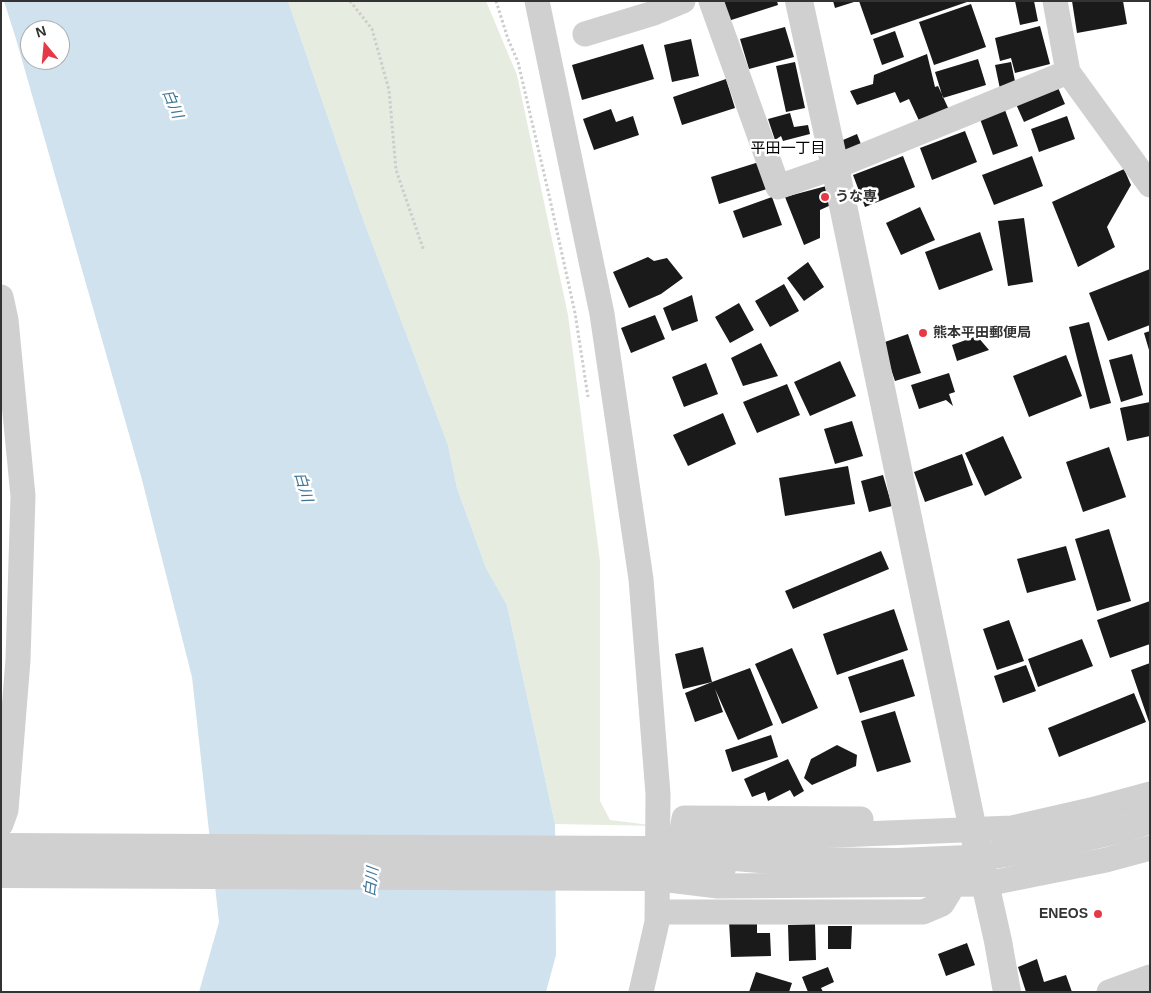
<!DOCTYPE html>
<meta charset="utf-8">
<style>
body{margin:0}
#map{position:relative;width:1151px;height:993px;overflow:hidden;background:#fff;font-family:Arial,sans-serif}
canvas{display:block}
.frame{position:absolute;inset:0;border:2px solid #333;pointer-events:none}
.north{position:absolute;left:20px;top:20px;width:50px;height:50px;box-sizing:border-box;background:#fff;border:1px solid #adadad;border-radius:50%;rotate:343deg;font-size:14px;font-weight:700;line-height:20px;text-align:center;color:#333}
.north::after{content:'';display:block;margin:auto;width:18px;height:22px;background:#e63946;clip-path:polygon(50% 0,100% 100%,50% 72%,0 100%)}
</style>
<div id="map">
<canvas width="1151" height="993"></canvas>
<div class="frame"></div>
<div class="north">N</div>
</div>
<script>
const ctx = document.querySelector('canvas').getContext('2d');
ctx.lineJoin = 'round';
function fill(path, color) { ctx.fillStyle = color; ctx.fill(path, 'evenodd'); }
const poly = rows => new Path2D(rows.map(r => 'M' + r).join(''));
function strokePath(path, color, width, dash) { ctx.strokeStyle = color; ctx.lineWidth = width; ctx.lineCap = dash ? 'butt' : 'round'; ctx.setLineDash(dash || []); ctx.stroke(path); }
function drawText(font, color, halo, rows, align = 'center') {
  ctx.font = font + ' Arial,"Noto Sans JP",sans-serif'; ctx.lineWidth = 5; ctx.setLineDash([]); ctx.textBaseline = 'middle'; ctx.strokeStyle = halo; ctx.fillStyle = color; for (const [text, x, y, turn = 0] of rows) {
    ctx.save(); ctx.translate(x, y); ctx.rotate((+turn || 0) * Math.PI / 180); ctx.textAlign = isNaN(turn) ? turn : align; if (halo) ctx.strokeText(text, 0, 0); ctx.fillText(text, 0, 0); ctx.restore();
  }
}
const green = poly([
 [288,1,486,1,517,75,568,315,600,561,600,801,610,820,658,826,555,824,507,605,486,568,457,488,448,445,360,211]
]);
const water = poly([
 [4,1,288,1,360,211,448,445,457,488,486,568,507,605,555,824,556,955,546,992,199,992,219,922,192,677,141,476,16,39],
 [30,30,60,30,60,60,30,60]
]);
const building = poly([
 [718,1,777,1,778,5,725,22],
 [833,1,854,1,854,2,835,8],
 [859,1,966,1,967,2,871,35],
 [1015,1,1034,1,1038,21,1020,25],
 [1072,1,1123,1,1127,24,1077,33],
 [971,4,986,47,934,65,919,22],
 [1040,26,1050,64,1015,73,1011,58,1000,61,995,38],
 [785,27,794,57,749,69,740,39],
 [895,31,904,57,882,65,873,39],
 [691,39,699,76,672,82,664,45],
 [643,44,654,79,582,100,572,65],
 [927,54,935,87,938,86,950,112,921,125,909,99,900,103,895,92,857,105,850,91,873,84,874,75],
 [978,59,986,85,943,98,935,72],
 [795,62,805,108,786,112,776,66],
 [1011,62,1016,86,1000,89,995,65],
 [726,79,735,108,682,125,673,97],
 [1056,83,1065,104,1024,122,1015,102],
 [611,109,616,122,633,116,639,135,594,150,583,119],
 [1005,110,1018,146,993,155,980,119],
 [790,113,794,127,808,125,810,134,783,141,781,136,775,140,768,119],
 [1067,116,1075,139,1039,152,1031,129],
 [965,131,977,162,932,180,920,148],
 [857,134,864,152,844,160,843,140],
 [903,156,915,187,865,207,853,175],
 [1032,156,1043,186,994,205,982,175],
 [759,162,767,189,719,204,711,177],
 [1124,169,1131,185,1107,227,1115,247,1078,267,1052,202],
 [830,185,831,205,820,210,820,238,804,245,785,197],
 [772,197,782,225,743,238,733,211],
 [920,207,935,240,901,255,886,223],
 [1024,218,1033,282,1008,286,998,221],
 [980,232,993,270,939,290,925,252],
 [648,257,654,261,667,258,683,278,661,294,629,308,613,272],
 [808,262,824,287,804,301,787,278],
 [1150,269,1150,325,1108,341,1089,293],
 [784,284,799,311,770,327,755,301],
 [692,295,698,321,672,331,663,308],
 [739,303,754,330,730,343,715,317],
 [655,315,665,339,631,353,621,328],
 [1089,322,1111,403,1090,409,1069,327],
 [1150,331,1150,350,1149,350,1144,333],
 [908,334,921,373,895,381,882,343],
 [977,336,989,350,957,361,952,345],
 [761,343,778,376,743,386,731,358],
 [1132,354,1143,395,1121,402,1109,360],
 [1066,355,1082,396,1029,417,1013,376],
 [840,361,856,396,810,416,794,382],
 [706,363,718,394,684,407,672,377],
 [949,373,955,392,949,394,953,406,946,400,919,409,911,385],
 [787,384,800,415,757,433,743,402],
 [1150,402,1150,436,1127,441,1120,408],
 [723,413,736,444,688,466,673,435],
 [852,421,863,456,835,464,824,429],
 [1003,436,1022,478,985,496,965,453],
 [1109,447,1126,497,1083,512,1066,462],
 [962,454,973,485,925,502,914,472],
 [848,466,855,504,785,516,779,478],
 [883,475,892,506,869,512,861,481],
 [1109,529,1131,601,1097,611,1075,539],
 [1066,546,1076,580,1027,593,1017,559],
 [881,551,889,569,793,609,785,591],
 [1150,601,1150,644,1110,658,1097,620],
 [894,609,908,650,837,675,823,634],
 [1009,620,1024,661,997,670,983,629],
 [1082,639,1093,666,1038,687,1028,659],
 [703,647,712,682,750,668,773,725,738,740,715,689,723,712,695,722,685,693,712,682,683,689,675,654],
 [792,648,818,708,782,724,755,664],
 [903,659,915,696,860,713,848,677],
 [1150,663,1150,722,1149,722,1131,670],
 [1026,665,1036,691,1003,703,994,676],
 [1134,693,1146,722,1059,757,1048,728],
 [895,711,911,762,877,772,861,721],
 [771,735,778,757,732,772,725,750],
 [837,745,857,755,856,766,812,785,804,778,811,759],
 [788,759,804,791,794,797,790,790,768,801,765,792,752,797,744,779],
 [757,920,757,933,770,933,771,956,731,957,729,921],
 [815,924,816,960,789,961,788,925],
 [828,926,852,926,851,949,828,949],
 [967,943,975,965,946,976,938,954],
 [1037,959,1044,982,1066,975,1072,992,1026,992,1018,967],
 [828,967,834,982,821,988,823,992,808,992,802,977],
 [756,972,792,983,789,992,749,992]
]);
const path = poly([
 [350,1,372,29,389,90,396,170,424,251],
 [496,1,508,39,518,62,549,195,575,313,588,397]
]);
const minor = poly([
 [537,1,602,314,641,579,658,794,657,922,641,992],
 [711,1,778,187,835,167,1068,72],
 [1055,1,1068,72,1150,185],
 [585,34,654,13,683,1],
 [1,297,6,320,23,496,18,660,6,810,1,824],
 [674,846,713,840,1012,828,1091,810,1150,794],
 [678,861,684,818,861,819],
 [669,880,718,886,986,884,1106,860,1150,848],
 [671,912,923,912,942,904,955,883],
 [1109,992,1150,977]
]);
const tertiary = poly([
 [799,1,835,167,973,830,998,941,1007,992],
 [1,847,647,850],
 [1,874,646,877]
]);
const tertiaryBridge = poly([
 [647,850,785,861,897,862,968,859,1039,848,1125,828,1150,820],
 [646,877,722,868]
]);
const markers = [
 [825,197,5,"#e63946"],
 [923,333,5,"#e63946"],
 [1098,914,5,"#e63946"]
];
const poiNames = [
 ["うな専",835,197],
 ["熊本平田郵便局",933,333],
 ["ENEOS",1088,914,"right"]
];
const waterNames = [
 ["白川",172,104,68],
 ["白川",303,487,74],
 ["白川",372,882,-84]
];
const neighbourhoodNames = [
 ["平田一丁目",788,149]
];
fill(green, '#e6ecdf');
fill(water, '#cfe2ee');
fill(building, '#1a1a1a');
strokePath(path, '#cdcdcd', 3, [2.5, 2.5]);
strokePath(minor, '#d0d0d0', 25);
strokePath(tertiary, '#d0d0d0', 28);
strokePath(tertiaryBridge, '#d0d0d0', 28);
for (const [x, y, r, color] of markers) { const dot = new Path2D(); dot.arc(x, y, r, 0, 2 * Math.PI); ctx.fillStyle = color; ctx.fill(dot); strokePath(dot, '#fff', 2); }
drawText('bold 14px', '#333', '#fff', poiNames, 'left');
drawText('italic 15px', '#3f7597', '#fff', waterNames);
drawText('15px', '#000', '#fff', neighbourhoodNames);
</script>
